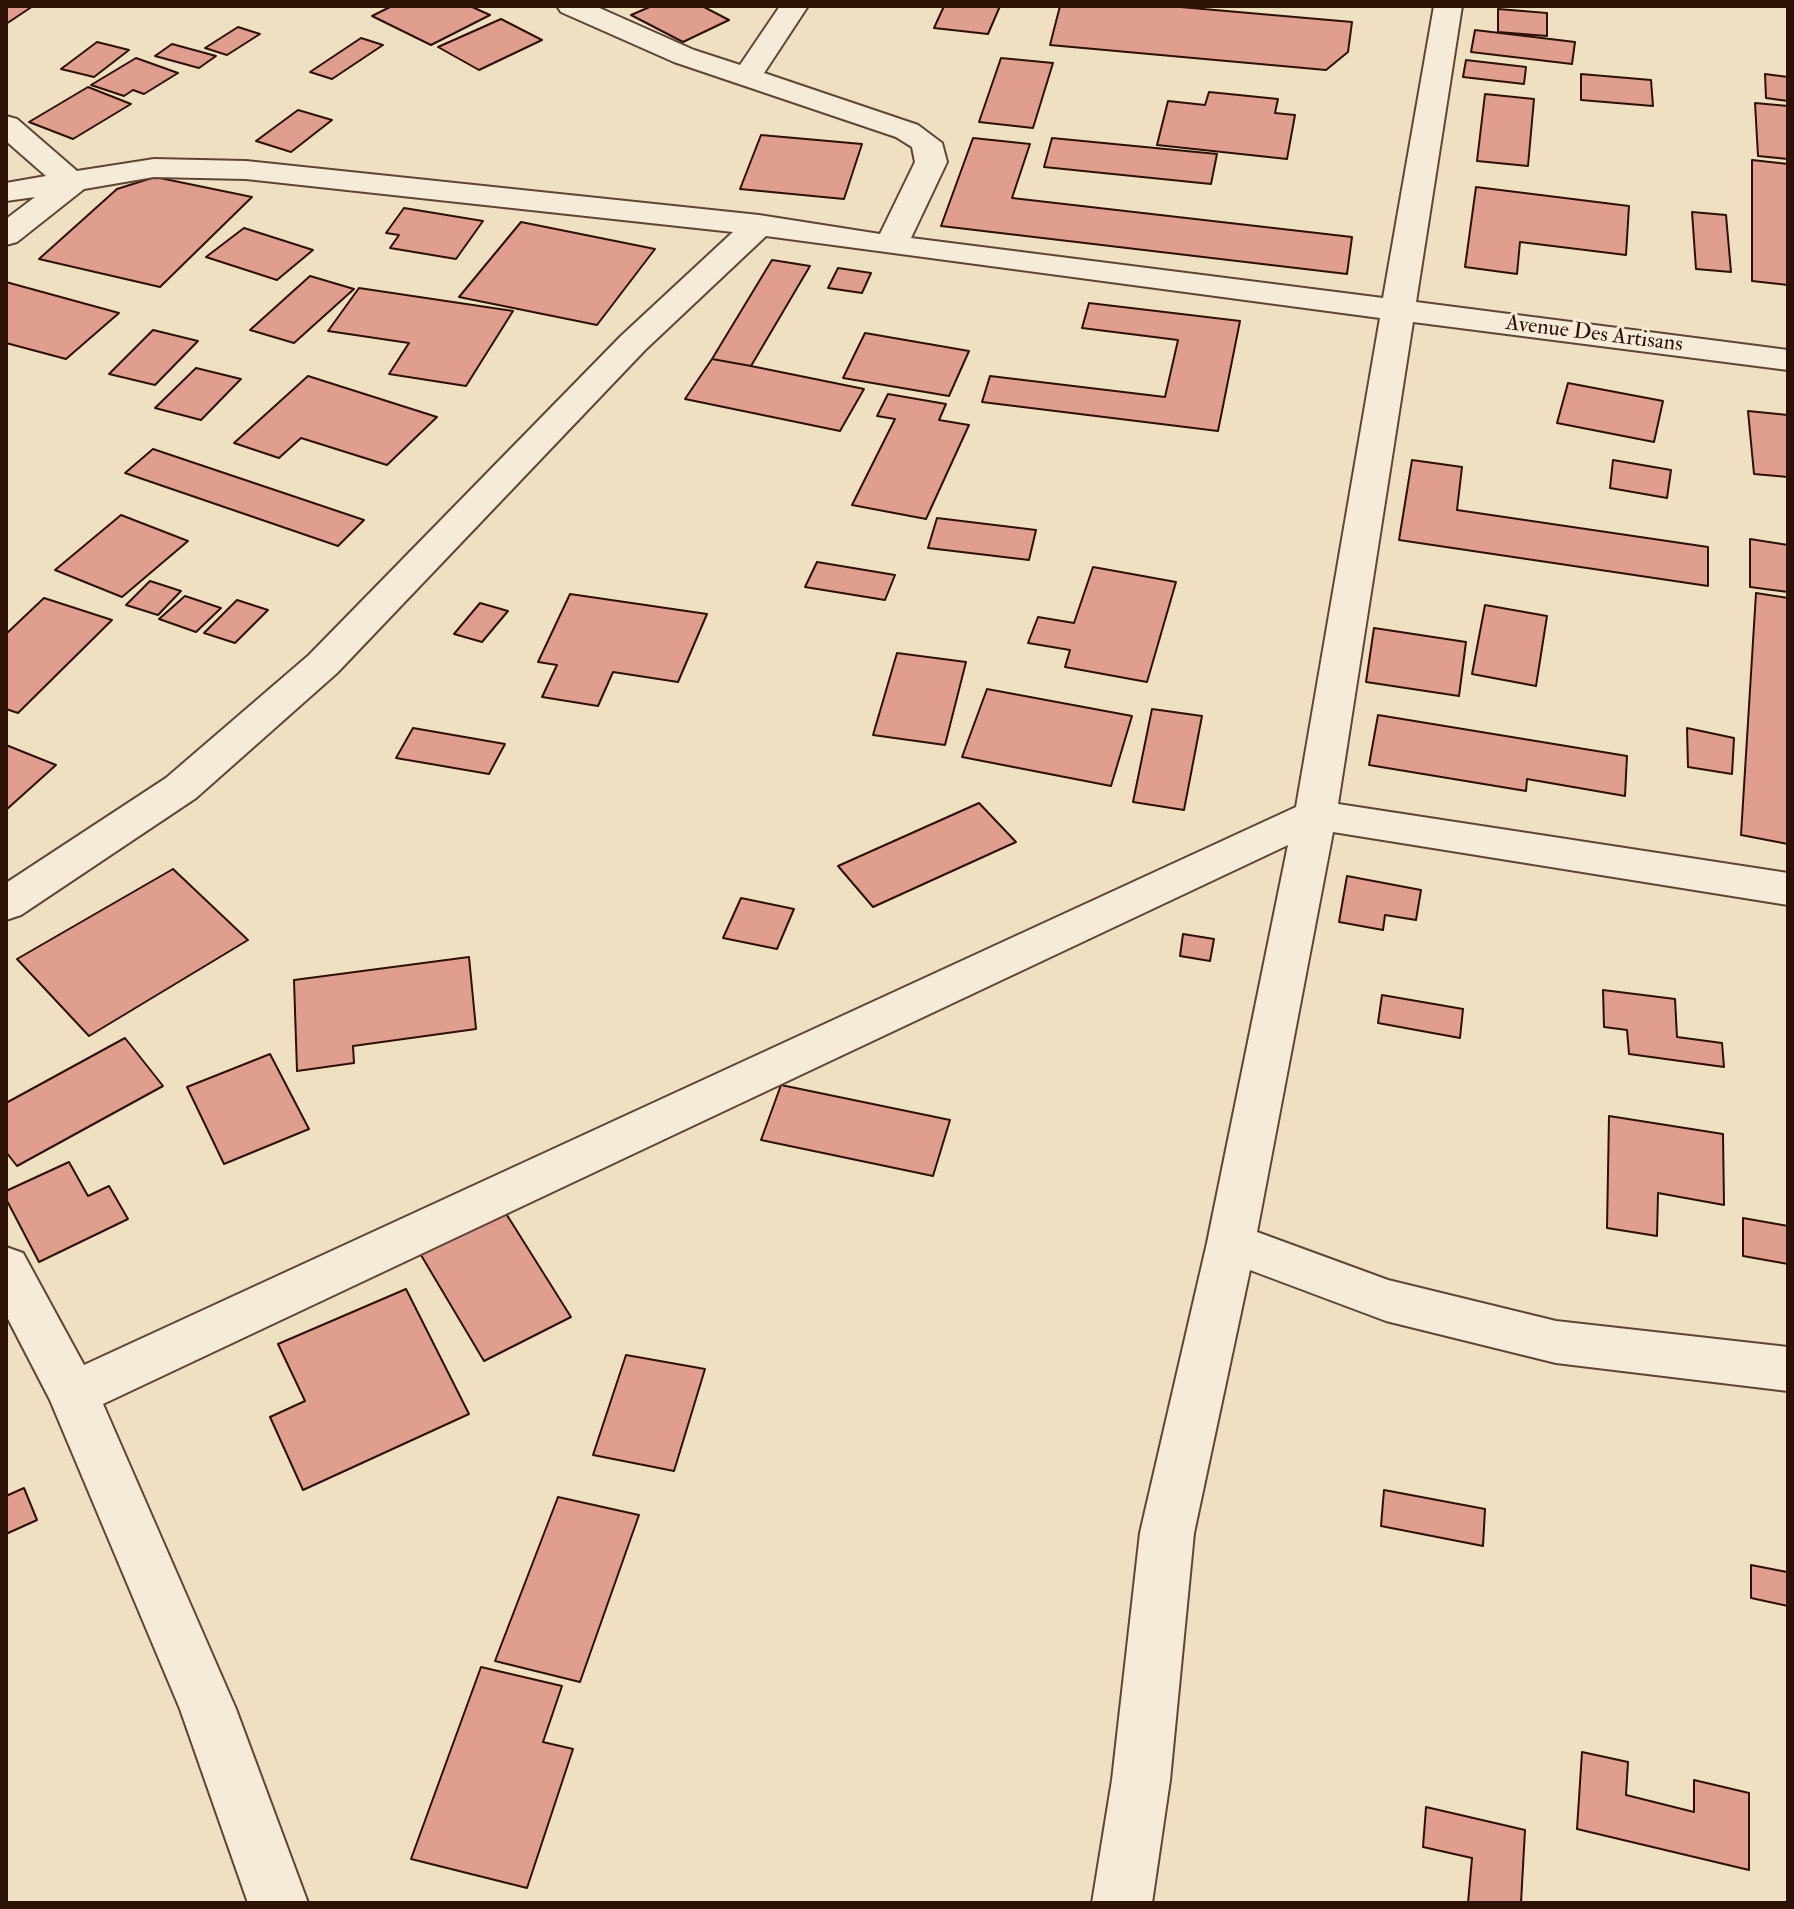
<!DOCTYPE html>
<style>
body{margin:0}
#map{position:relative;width:1794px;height:1909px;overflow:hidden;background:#f0e0c3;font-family:"IM FELL Double Pica",serif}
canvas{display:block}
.frame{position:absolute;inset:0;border:8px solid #2d1104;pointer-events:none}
</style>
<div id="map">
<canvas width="1794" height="1909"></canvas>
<div class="frame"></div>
</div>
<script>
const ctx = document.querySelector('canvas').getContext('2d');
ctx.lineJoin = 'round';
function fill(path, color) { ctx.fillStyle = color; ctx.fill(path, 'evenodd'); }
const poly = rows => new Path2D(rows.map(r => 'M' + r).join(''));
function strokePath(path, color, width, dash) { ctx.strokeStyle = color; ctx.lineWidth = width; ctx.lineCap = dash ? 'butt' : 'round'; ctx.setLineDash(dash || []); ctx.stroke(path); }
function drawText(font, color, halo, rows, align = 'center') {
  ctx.font = font + ' "IM FELL Double Pica",serif'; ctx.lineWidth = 6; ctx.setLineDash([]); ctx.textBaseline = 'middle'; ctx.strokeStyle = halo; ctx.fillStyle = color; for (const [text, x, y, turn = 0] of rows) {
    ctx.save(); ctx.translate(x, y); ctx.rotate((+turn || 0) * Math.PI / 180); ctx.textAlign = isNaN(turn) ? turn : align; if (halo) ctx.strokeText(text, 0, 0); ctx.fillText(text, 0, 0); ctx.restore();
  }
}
const building = poly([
 [6,6,33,6,6,24,6,6],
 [392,6,470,6,490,15,431,45,372,16,392,6],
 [652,6,702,6,729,20,683,42,631,15,652,6],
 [944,6,1000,6,988,34,934,28,944,6],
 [1060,6,1169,6,1352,22,1348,52,1326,70,1050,45,1060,6],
 [1498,9,1547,13,1547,36,1498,32,1498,9],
 [501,19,542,40,479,70,438,47,501,19],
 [238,27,260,34,227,55,205,48,238,27],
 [1475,30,1575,42,1572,64,1471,52,1475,30],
 [361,38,383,45,332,79,310,72,361,38],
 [97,42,129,50,94,77,61,69,97,42],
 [172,44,216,56,199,68,155,56,172,44],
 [136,58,178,73,144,94,133,90,124,96,91,85,136,58],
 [1001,58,1053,63,1033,128,979,122,1001,58],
 [1466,60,1526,67,1524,84,1463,77,1466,60],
 [1581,74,1651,80,1653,106,1581,100,1581,74],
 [1765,74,1788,77,1788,101,1766,98,1765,74],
 [88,87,131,104,73,139,29,122,88,87],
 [1209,92,1278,99,1275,113,1295,115,1287,159,1157,145,1168,101,1205,105,1209,92],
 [1485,94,1534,99,1528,166,1477,161,1485,94],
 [1755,103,1788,106,1788,159,1758,156,1755,103],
 [298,110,332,120,291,152,256,141,298,110],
 [761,135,862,144,844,199,740,189,761,135],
 [973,138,1030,144,1012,198,1352,237,1347,274,941,226,973,138],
 [1052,138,1217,154,1211,184,1044,167,1052,138],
 [1752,160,1788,164,1788,285,1752,281,1752,160],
 [155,177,252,197,160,287,39,259,117,189,155,177],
 [1476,187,1629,206,1626,255,1520,242,1517,274,1465,267,1476,187],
 [404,208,483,221,456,259,390,248,399,235,386,233,404,208],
 [1692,212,1726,215,1731,272,1696,269,1692,212],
 [521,222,655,249,597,325,459,297,521,222],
 [244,228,313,250,277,280,206,257,244,228],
 [772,260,810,266,751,366,712,359,772,260],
 [838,268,871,273,862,293,828,288,838,268],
 [310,276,354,289,294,343,250,330,310,276],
 [6,282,119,313,66,359,6,343,6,282],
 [359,288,513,311,466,386,389,374,409,343,328,331,359,288],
 [1089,303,1240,321,1218,431,982,402,990,376,1165,397,1178,340,1082,328,1089,303],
 [153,330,198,341,155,385,109,374,153,330],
 [865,333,969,351,949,396,843,378,865,333],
 [712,359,751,366,864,389,840,431,685,399,712,359],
 [196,368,241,379,201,420,155,408,196,368],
 [308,376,437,417,387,465,301,438,279,458,234,443,308,376],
 [1568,383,1663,401,1654,442,1557,423,1568,383],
 [888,394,946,404,939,420,969,425,926,519,852,505,895,419,877,416,888,394],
 [1748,411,1788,415,1788,477,1754,474,1748,411],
 [153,449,364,520,338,546,125,473,153,449],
 [1412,460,1462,467,1457,510,1708,547,1708,586,1399,540,1412,460],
 [1613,460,1671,470,1667,498,1610,488,1613,460],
 [121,515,188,541,122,597,55,570,121,515],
 [937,518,1036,530,1029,560,928,548,937,518],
 [1750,539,1788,545,1788,592,1750,587,1750,539],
 [817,562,895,575,885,600,805,587,817,562],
 [1093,567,1176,582,1147,682,1065,667,1070,650,1028,643,1038,617,1074,623,1093,567],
 [150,581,181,591,158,615,126,605,150,581],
 [1756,593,1788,598,1788,844,1741,835,1756,593],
 [570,594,707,614,678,682,613,672,598,706,542,697,557,665,538,662,570,594],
 [185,596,221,608,196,632,159,619,185,596],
 [44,598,112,620,18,713,6,709,6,634,44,598],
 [237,600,268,610,235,643,204,633,237,600],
 [480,603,508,611,482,642,454,634,480,603],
 [1485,605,1547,616,1536,686,1472,674,1485,605],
 [1374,628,1466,642,1459,696,1366,682,1374,628],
 [897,653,966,662,945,745,873,735,897,653],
 [987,689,1132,716,1111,786,962,757,987,689],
 [1152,709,1202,716,1184,810,1133,802,1152,709],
 [1378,715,1627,756,1625,796,1527,779,1526,791,1369,765,1378,715],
 [413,728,505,744,489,774,396,758,413,728],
 [1687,728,1734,738,1732,774,1688,767,1687,728],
 [6,745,56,765,6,810,6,745],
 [979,803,1016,842,873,907,838,866,979,803],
 [173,869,248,940,89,1036,17,959,173,869],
 [1347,876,1421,890,1416,920,1385,915,1383,930,1339,922,1347,876],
 [741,898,794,909,777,949,723,938,741,898],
 [1183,934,1214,939,1210,961,1180,956,1183,934],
 [469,957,476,1029,353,1046,354,1063,297,1071,294,980,469,957],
 [1603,990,1675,999,1677,1037,1722,1043,1724,1067,1629,1054,1627,1030,1604,1027,1603,990],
 [1382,995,1463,1009,1460,1038,1378,1023,1382,995],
 [125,1038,163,1086,17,1166,6,1152,6,1103,125,1038],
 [270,1054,309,1129,224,1164,187,1087,270,1054],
 [781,1085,950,1120,933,1176,761,1140,781,1085],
 [1609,1116,1723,1134,1724,1205,1658,1193,1657,1236,1607,1228,1609,1116],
 [69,1162,88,1196,109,1186,128,1219,39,1262,6,1199,6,1191,69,1162],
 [500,1204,571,1317,484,1361,415,1245,500,1204],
 [1743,1218,1788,1226,1788,1264,1743,1256,1743,1218],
 [406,1289,469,1414,303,1490,270,1417,305,1401,278,1344,406,1289],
 [626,1355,705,1369,674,1471,593,1455,626,1355],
 [24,1488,37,1520,6,1534,6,1496,24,1488],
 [1384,1490,1485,1509,1483,1546,1381,1526,1384,1490],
 [558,1497,639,1515,580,1682,495,1661,558,1497],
 [1787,1535,1788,1606,1751,1598,1751,1565,1787,1572,1787,1535],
 [481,1667,562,1686,543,1742,573,1749,527,1888,411,1859,481,1667],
 [1582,1752,1628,1762,1626,1795,1694,1812,1694,1780,1749,1793,1749,1870,1577,1829,1582,1752],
 [1426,1807,1525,1830,1521,1903,1468,1903,1472,1858,1423,1847,1426,1807]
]);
const street = poly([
 [557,6,595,6,694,50,740,65,780,6,808,6,764,73,918,125,942,143,947,162,911,238,1383,298,1434,6,1462,6,1416,302,1788,350,1788,370,1413,322,1338,804,1788,873,1788,905,1333,832,1257,1232,1388,1280,1556,1321,1788,1347,1788,1391,1556,1363,1386,1321,1250,1270,1194,1533,1170,1780,1152,1903,1092,1903,1112,1780,1140,1533,1207,1243,1288,845,103,1404,236,1709,308,1903,248,1903,180,1709,50,1400,6,1315,6,1247,23,1253,84,1365,1296,807,1380,318,766,236,645,350,337,673,196,798,21,915,6,920,6,883,166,778,309,655,621,336,733,232,246,179,154,177,84,189,17,242,6,245,6,219,35,197,6,201,6,183,46,176,6,141,6,116,17,119,77,171,154,159,246,161,759,215,880,234,915,162,912,147,896,137,674,62,561,12,557,6]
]);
const farStreetnames = [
 ["Avenue Des Artisans",1594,335,7]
];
fill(building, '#e09e90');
strokePath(building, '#2d1104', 2);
strokePath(street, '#5e4534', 4);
fill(street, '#f5ebd8');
drawText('22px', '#2d1104', '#f5ebd8', farStreetnames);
</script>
